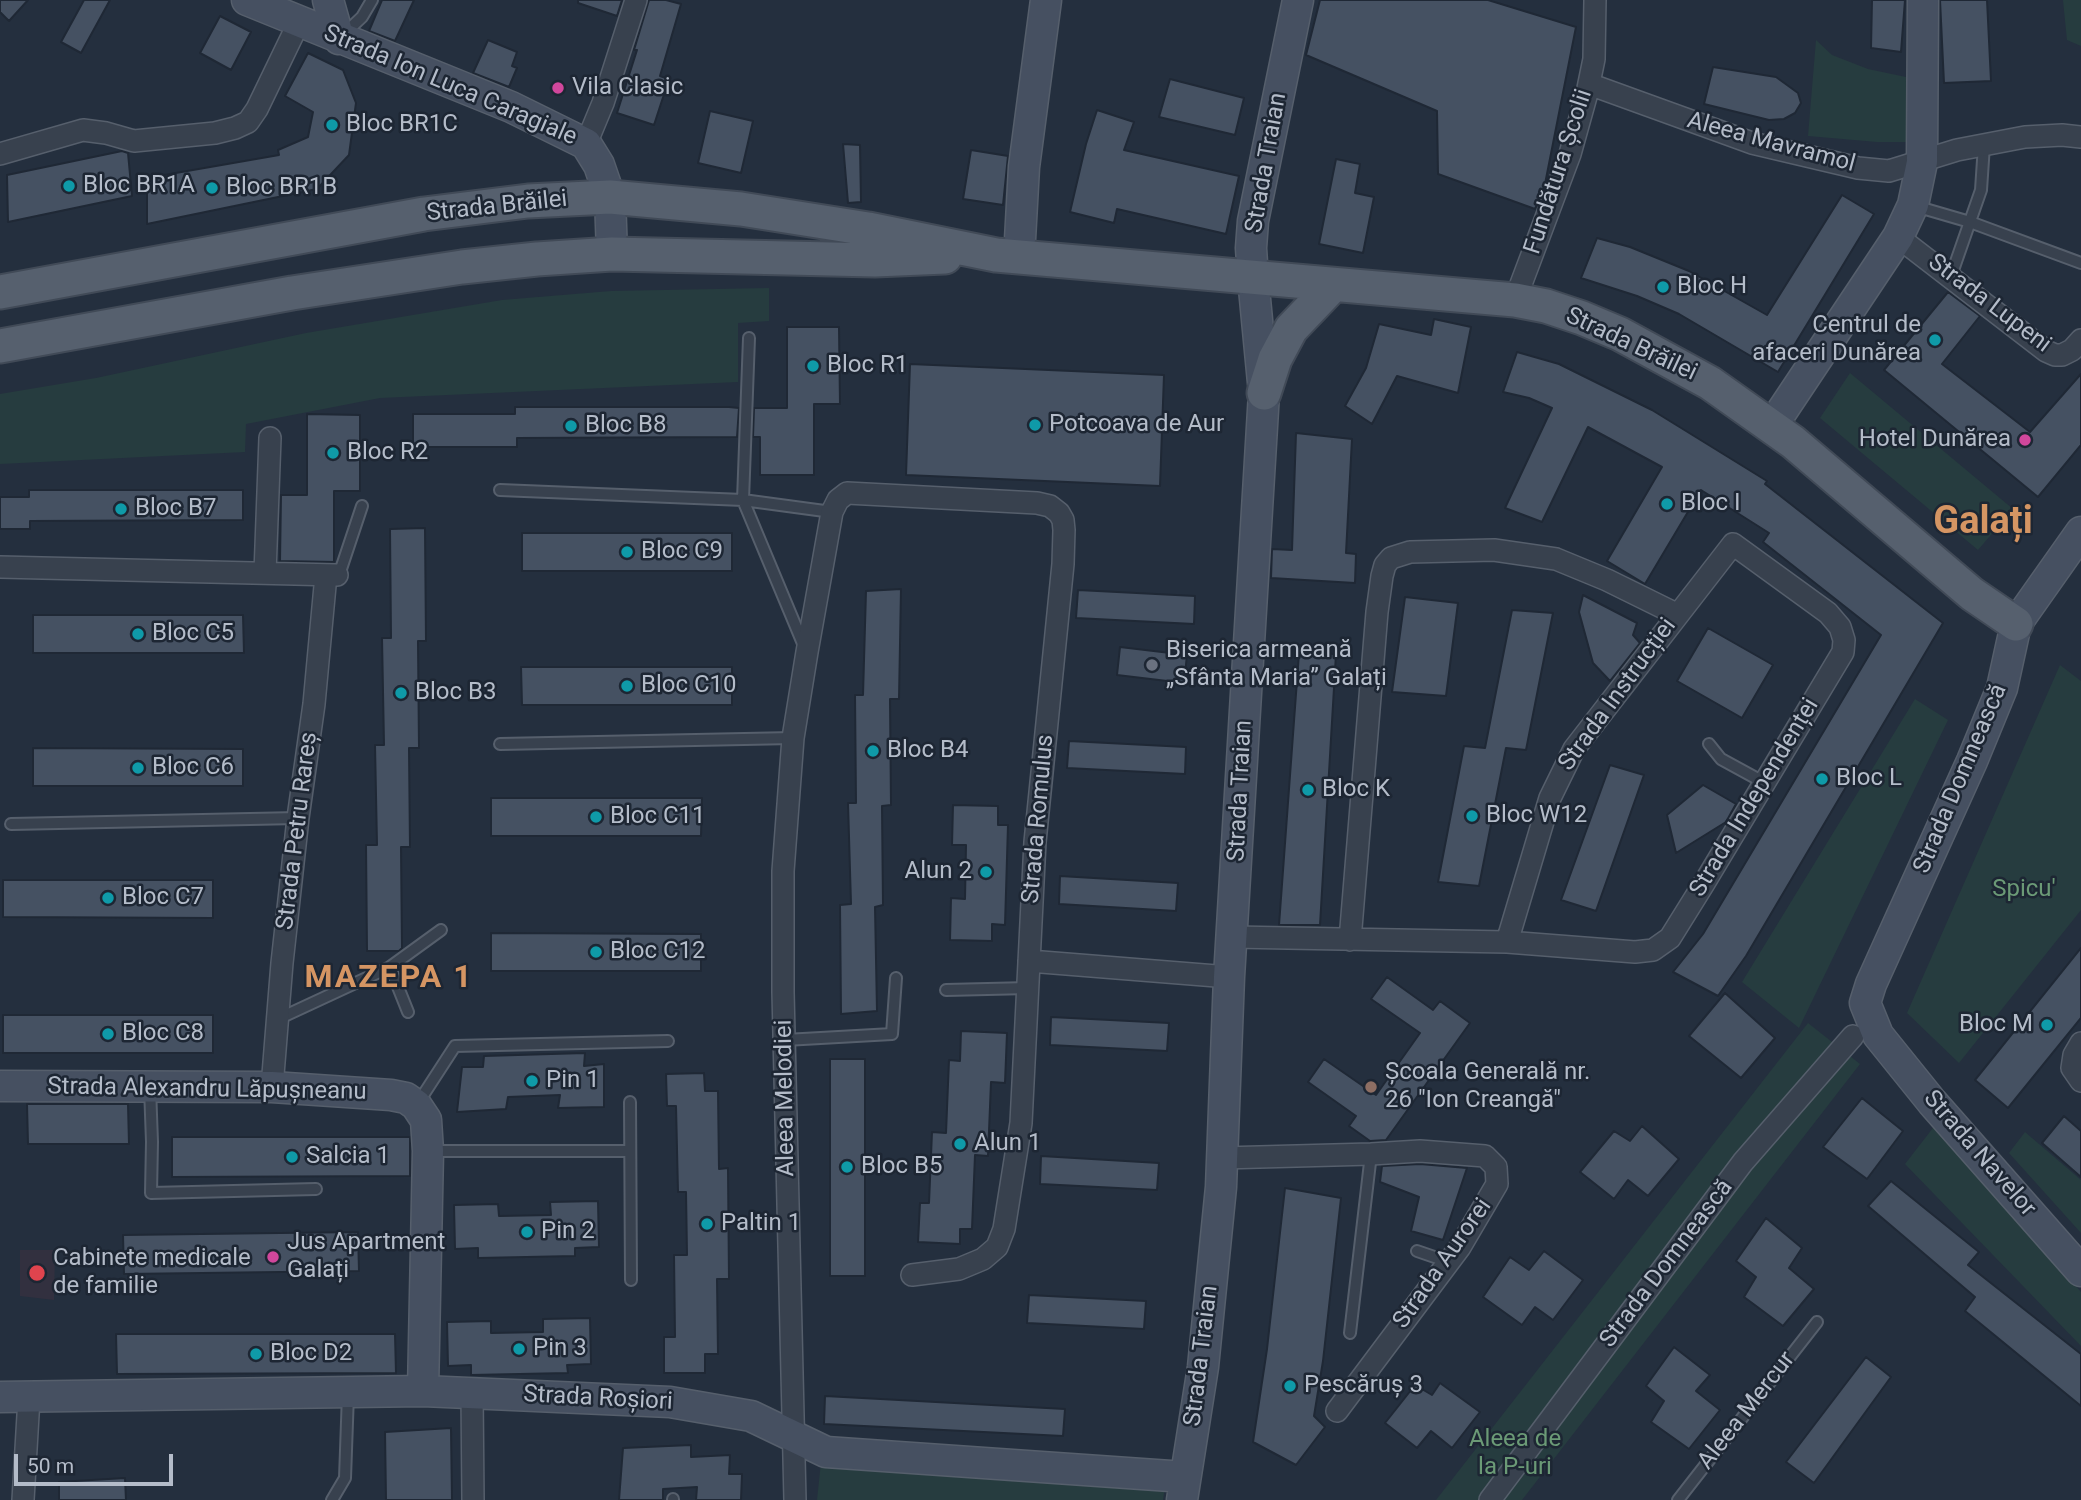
<!DOCTYPE html>
<meta charset="utf-8">
<style>
body{margin:0}
#map{position:relative;width:2081px;height:1500px;overflow:hidden;background:#242f3e;font-family:Roboto,sans-serif}
canvas{display:block}
.scale{position:absolute;left:14px;top:1454px;width:159px;height:32px;box-sizing:border-box;border:4px solid #b4bcc9;border-top:0;padding-left:9px;font-size:21px;line-height:24px;white-space:nowrap;color:#b4bcc9;-webkit-text-stroke:5px #1d2633;paint-order:stroke}
</style>
<div id="map">
<canvas width="2081" height="1500"></canvas>
<div class="scale">50 m</div>
</div>
<script>
const ctx = document.querySelector('canvas').getContext('2d');
ctx.lineJoin = 'round';
function fill(path, color) { ctx.fillStyle = color; ctx.fill(path, 'evenodd'); }
const poly = rows => new Path2D(rows.map(r => 'M' + r).join(''));
function strokePath(path, color, width, dash) { ctx.strokeStyle = color; ctx.lineWidth = width; ctx.lineCap = dash ? 'butt' : 'round'; ctx.setLineDash(dash || []); ctx.stroke(path); }
function drawText(font, color, halo, rows, align = 'center') {
  ctx.font = font + ' Roboto,sans-serif'; ctx.lineWidth = 5; ctx.setLineDash([]); ctx.textBaseline = 'middle'; ctx.strokeStyle = halo; ctx.fillStyle = color; for (const [text, x, y, turn = 0] of rows) {
    ctx.save(); ctx.translate(x, y); ctx.rotate((+turn || 0) * Math.PI / 180); ctx.textAlign = isNaN(turn) ? turn : align; if (halo) ctx.strokeText(text, 0, 0); ctx.fillText(text, 0, 0); ctx.restore();
  }
}
const medical = poly([
 [20,1250,55,1250,54,1300,20,1296]
]);
const green = poly([
 [2063,0,2081,0,2081,46,2067,40],
 [1816,40,1832,55,1868,69,1906,77,1910,142,1877,142,1808,136],
 [769,288,769,321,738,323,738,382,380,398,246,424,245,452,0,464,0,394,96,378,306,333,502,300,611,291],
 [1850,373,2013,509,1978,550,1820,418],
 [2060,665,2081,681,2081,910,1959,1063,1907,1013],
 [1915,699,1948,720,1799,1028,1742,982],
 [1808,1023,1860,1064,1522,1500,1436,1500],
 [1936,1124,2081,1292,2081,1346,1905,1164],
 [2025,1132,2081,1180,2081,1233,2009,1153],
 [821,1462,1165,1487,1163,1500,817,1500]
]);
const building = poly([
 [0,0,28,0,9,21,0,12,0,0],
 [84,0,110,0,81,53,61,42,84,0],
 [382,0,414,0,395,41,369,31,382,0],
 [578,0,622,0,617,16,578,3,578,0],
 [649,0,666,0,681,4,660,76,669,79,654,125,617,113,637,50,634,50,649,0],
 [1320,0,1488,0,1576,27,1545,184,1535,209,1438,174,1437,111,1306,55,1320,0],
 [1872,0,1905,0,1901,52,1871,48,1872,0],
 [1940,0,1987,0,1991,81,1944,83,1940,0],
 [220,16,251,32,231,70,200,53,220,16],
 [488,40,517,52,512,66,517,68,509,87,473,73,488,40],
 [308,53,343,70,356,103,349,155,317,189,147,224,147,178,279,155,278,150,308,137,313,112,285,96,308,53],
 [1713,67,1776,77,1798,93,1801,103,1795,113,1784,119,1769,120,1704,104,1713,67],
 [1170,79,1244,98,1235,135,1159,117,1170,79],
 [1097,110,1134,122,1124,150,1239,176,1226,234,1117,209,1114,223,1070,212,1086,144,1097,110],
 [710,111,753,121,741,173,698,163,710,111],
 [843,144,860,145,861,202,848,203,843,144],
 [971,150,1008,156,1003,205,963,199,971,150],
 [122,151,128,153,132,196,8,222,7,175,122,151],
 [1336,159,1360,164,1355,193,1374,197,1363,253,1319,244,1336,159],
 [1842,195,1874,214,1778,372,1679,314,1637,296,1581,278,1597,238,1630,247,1689,271,1767,315,1842,195],
 [1948,292,1980,316,1942,364,2030,432,2081,374,2081,445,2038,497,1884,370,1948,292],
 [1434,319,1471,327,1458,393,1397,376,1372,424,1345,406,1366,368,1379,324,1431,335,1434,319],
 [787,327,839,327,840,404,814,404,814,475,760,475,760,437,753,437,754,408,787,408,787,327],
 [1517,352,1559,364,1652,410,1767,481,1765,484,1943,623,1746,956,1718,996,1673,972,1703,934,1881,635,1763,542,1769,533,1701,490,1645,584,1607,561,1662,467,1588,427,1542,522,1505,508,1552,408,1529,398,1503,392,1517,352],
 [910,364,1164,375,1160,486,906,475,910,364],
 [515,407,729,407,739,408,737,437,517,438,517,447,413,447,413,414,515,414,515,407],
 [307,414,360,415,360,491,334,491,334,562,280,561,281,495,307,495,307,414],
 [1296,433,1352,439,1346,553,1356,554,1355,583,1271,578,1272,549,1292,550,1296,433],
 [29,490,243,490,243,520,30,521,30,529,0,529,0,497,29,497,29,490],
 [425,528,426,641,418,641,419,748,409,748,410,847,401,847,402,948,399,951,367,951,366,845,377,845,375,745,384,745,382,638,391,638,390,529,425,528],
 [522,533,732,533,732,571,522,571,522,533],
 [901,589,899,699,890,699,891,805,882,806,883,905,875,907,877,1011,841,1014,840,905,851,904,848,803,856,803,855,695,863,695,866,591,901,589],
 [1078,590,1195,596,1194,624,1076,618,1078,590],
 [1583,595,1637,623,1633,635,1640,643,1610,681,1593,663,1579,612,1583,595],
 [1405,597,1458,603,1446,696,1392,692,1405,597],
 [1512,610,1553,613,1526,750,1506,748,1479,886,1438,882,1464,746,1485,748,1512,610],
 [33,615,243,615,244,653,33,653,33,615],
 [1708,628,1773,665,1742,718,1677,681,1708,628],
 [1120,647,1187,655,1184,683,1117,675,1120,647],
 [1299,653,1336,654,1320,925,1279,925,1299,653],
 [521,667,732,667,732,705,522,705,521,667],
 [1069,741,1186,747,1185,774,1067,768,1069,741],
 [33,748,243,749,243,786,33,786,33,748],
 [1610,765,1644,775,1596,911,1561,900,1610,765],
 [1703,785,1736,804,1726,822,1676,853,1667,815,1703,785],
 [491,798,702,798,701,836,491,836,491,798],
 [953,805,998,806,998,825,1008,825,1005,925,992,924,992,941,950,940,951,898,965,899,966,845,952,845,953,805],
 [1060,876,1178,883,1176,911,1059,904,1060,876],
 [3,880,213,880,213,918,3,917,3,880],
 [491,933,701,934,701,971,491,971,491,933],
 [2081,948,2081,1018,2008,1108,1975,1080,2081,948],
 [1387,977,1433,1010,1440,1001,1470,1023,1386,1140,1370,1141,1349,1126,1356,1116,1308,1082,1324,1059,1376,1095,1420,1033,1371,999,1387,977],
 [1725,993,1775,1038,1741,1078,1689,1036,1725,993],
 [3,1015,213,1015,213,1053,3,1053,3,1015],
 [1051,1017,1169,1023,1167,1051,1050,1045,1051,1017],
 [961,1031,1007,1033,1005,1083,991,1082,988,1156,975,1155,972,1229,960,1229,960,1244,918,1242,920,1203,929,1203,932,1132,946,1133,949,1060,960,1061,961,1031],
 [585,1053,584,1066,604,1064,604,1107,558,1108,560,1095,508,1097,506,1109,457,1112,462,1067,483,1067,484,1056,585,1053],
 [830,1059,865,1059,865,1276,830,1276,830,1059],
 [704,1073,705,1091,718,1091,719,1169,728,1168,729,1279,717,1279,718,1354,705,1354,705,1373,664,1373,664,1337,675,1337,674,1255,687,1255,686,1192,678,1192,676,1106,667,1106,666,1074,704,1073],
 [1862,1098,1903,1131,1867,1179,1823,1147,1862,1098],
 [27,1104,128,1104,129,1144,28,1144,27,1104],
 [2064,1116,2081,1131,2081,1177,2042,1143,2064,1116],
 [1642,1126,1679,1159,1648,1196,1628,1180,1614,1199,1580,1172,1614,1131,1630,1141,1642,1126],
 [172,1137,410,1137,410,1176,172,1177,172,1137],
 [1041,1156,1159,1163,1157,1190,1040,1184,1041,1156],
 [1420,1164,1467,1168,1443,1240,1411,1231,1419,1197,1380,1182,1382,1166,1420,1164],
 [1891,1181,1979,1252,1968,1265,2081,1354,2081,1406,1965,1311,1975,1297,1868,1206,1891,1181],
 [1285,1188,1341,1198,1323,1361,1314,1416,1325,1427,1296,1465,1253,1442,1267,1349,1285,1188],
 [598,1201,599,1247,575,1248,575,1256,478,1258,478,1248,455,1249,454,1205,498,1204,499,1216,551,1215,550,1202,598,1201],
 [1766,1218,1802,1248,1789,1268,1814,1289,1783,1326,1744,1297,1756,1277,1736,1261,1766,1218],
 [358,1232,359,1271,124,1274,123,1235,358,1232],
 [1544,1251,1583,1280,1553,1320,1535,1307,1522,1325,1483,1297,1510,1257,1529,1270,1544,1251],
 [1029,1295,1146,1301,1144,1329,1027,1323,1029,1295],
 [590,1318,591,1364,567,1365,568,1373,471,1375,471,1365,448,1366,447,1322,491,1321,491,1333,543,1332,543,1319,590,1318],
 [116,1334,395,1334,396,1373,117,1374,116,1334],
 [1674,1347,1710,1375,1696,1391,1720,1410,1689,1449,1651,1422,1664,1401,1646,1386,1674,1347],
 [1866,1357,1891,1377,1814,1483,1786,1462,1866,1357],
 [1440,1383,1480,1412,1452,1448,1431,1431,1417,1448,1385,1423,1415,1385,1432,1395,1440,1383],
 [825,1396,1065,1409,1063,1436,824,1424,825,1396],
 [451,1428,452,1500,386,1500,385,1432,451,1428],
 [691,1445,691,1457,730,1455,729,1474,742,1474,741,1500,696,1500,697,1487,663,1489,663,1500,619,1500,623,1448,691,1445],
 [125,1478,126,1500,59,1500,59,1482,125,1478]
]);
const lane = poly([
 [343,35,362,17,372,0],
 [1915,206,1970,222,2081,263],
 [1951,276,1981,190,1984,145],
 [749,338,743,500,804,646],
 [500,490,743,500,832,512],
 [339,575,362,506],
 [500,744,793,738],
 [1709,744,1721,759,1765,783],
 [11,824,298,818],
 [390,967,408,1012],
 [946,990,1029,988],
 [278,1019,390,967,441,930],
 [785,1040,892,1034,896,978],
 [150,1087,152,1142,151,1193,316,1189],
 [630,1102,631,1280],
 [418,1103,455,1046,668,1041],
 [431,1151,629,1151],
 [1417,1251,1449,1262],
 [1350,1333,1371,1154],
 [332,1500,345,1478,348,1394],
 [673,1500,673,1499],
 [1678,1500,1817,1322]
]);
const street = poly([
 [1589,84,1752,143,1858,168,1889,171,1957,150,2025,137,2062,135,2081,137],
 [586,144,603,103,636,0],
 [0,154,83,130,106,133,134,141,215,133,235,128,248,122,257,109,299,22],
 [1898,237,2046,351,2055,355,2062,355,2072,350,2081,340],
 [1515,300,1570,154,1587,93,1594,59,1595,0],
 [0,567,337,575],
 [265,573,270,438],
 [1233,937,1507,942,1635,952,1653,950,1670,938,1703,885,1843,652,1844,640,1840,627,1828,613,1733,544,1574,749,1550,798,1507,942],
 [1350,940,1377,612,1382,576,1385,565,1391,558,1410,552,1494,550,1556,559,1607,580,1676,614],
 [1029,961,1229,977],
 [2081,1043,2074,1055,2072,1068,2081,1081],
 [272,1087,282,963,298,818,314,704,326,575],
 [1222,1158,1371,1154,1420,1151,1485,1156,1496,1167,1497,1184,1460,1247,1337,1411],
 [472,1393,473,1500],
 [23,1500,29,1398],
 [795,1500,783,992,783,871,793,738,807,652,832,512,838,500,847,493,1037,503,1050,506,1059,513,1063,520,1064,530,1063,564,1035,842,1021,1123,1004,1229,997,1247,983,1259,959,1269,912,1275],
 [1490,1500,1743,1162,1853,1036]
]);
const secondary = poly([
 [247,0,511,107,586,144,599,165,610,197,612,254],
 [328,0,339,39],
 [1019,258,1024,167,1046,0],
 [1772,426,1898,237,1913,205,1922,162,1923,0],
 [2081,532,2016,624,2002,688,1972,761,1871,984,1865,1003,1878,1035,1932,1102,2081,1271],
 [0,1086,272,1087,391,1095,406,1098,416,1105,426,1120,428,1151,423,1391],
 [0,1397,423,1391,670,1402,751,1416,826,1452,1185,1477],
 [1182,1500,1203,1367,1221,1187,1229,977,1264,393,1253,278,1251,248,1253,221,1298,0]
]);
const primary = poly([
 [0,292,424,214,528,201,610,197,741,209,868,229,996,255,1515,300,1546,306,1582,318,1620,334,1710,383,1793,442,1972,594,2016,624],
 [0,346,292,293,462,267,537,259,612,254,875,260,945,257],
 [1264,393,1275,359,1291,329,1333,285]
]);
const markers = [
 [558,88,7,"#d1479c"],
 [332,125,7,"#0f9aa8"],
 [69,186,7,"#0f9aa8"],
 [212,188,7,"#0f9aa8"],
 [1663,287,7,"#0f9aa8"],
 [1935,340,7,"#0f9aa8"],
 [813,366,7,"#0f9aa8"],
 [1035,425,7,"#0f9aa8"],
 [571,426,7,"#0f9aa8"],
 [2025,440,7,"#d1479c"],
 [333,453,7,"#0f9aa8"],
 [1667,504,7,"#0f9aa8"],
 [121,509,7,"#0f9aa8"],
 [627,552,7,"#0f9aa8"],
 [138,634,7,"#0f9aa8"],
 [1152,665,7,"#6b7280"],
 [627,686,7,"#0f9aa8"],
 [401,693,7,"#0f9aa8"],
 [873,751,7,"#0f9aa8"],
 [138,768,7,"#0f9aa8"],
 [1822,779,7,"#0f9aa8"],
 [1308,790,7,"#0f9aa8"],
 [1472,816,7,"#0f9aa8"],
 [596,817,7,"#0f9aa8"],
 [986,872,7,"#0f9aa8"],
 [108,898,7,"#0f9aa8"],
 [596,952,7,"#0f9aa8"],
 [2047,1025,7,"#0f9aa8"],
 [108,1034,7,"#0f9aa8"],
 [532,1081,7,"#0f9aa8"],
 [1371,1087,7,"#8d6e63"],
 [960,1144,7,"#0f9aa8"],
 [292,1157,7,"#0f9aa8"],
 [847,1167,7,"#0f9aa8"],
 [707,1224,7,"#0f9aa8"],
 [527,1232,7,"#0f9aa8"],
 [273,1257,7,"#d1479c"],
 [37,1273,9,"#e0444e"],
 [519,1349,7,"#0f9aa8"],
 [256,1354,7,"#0f9aa8"],
 [1290,1386,7,"#0f9aa8"]
];
const streetNames = [
 ["Strada Ion Luca Caragiale",450,86,23],
 ["Aleea Mavramol",1771,143,15],
 ["Strada Traian",1267,163,-80],
 ["Fundătura Școlii",1559,172,-72],
 ["Strada Brăilei",497,207,-6],
 ["Strada Lupeni",1989,304,37],
 ["Strada Brăilei",1631,345,25],
 ["Strada Instrucției",1618,695,-54],
 ["Strada Domnească",1961,779,-67],
 ["Strada Traian",1241,791,-87],
 ["Strada Independenței",1755,798,-59],
 ["Strada Romulus",1039,819,-85],
 ["Strada Petru Rareș",298,831,-83],
 ["Strada Alexandru Lăpușneanu",207,1090,1],
 ["Aleea Melodiei",786,1098,-91],
 ["Strada Navelor",1979,1154,49],
 ["Strada Aurorei",1443,1264,-55],
 ["Strada Domnească",1667,1264,-53],
 ["Strada Traian",1202,1356,-83],
 ["Strada Roșiori",598,1399,3],
 ["Aleea Mercur",1747,1411,-52]
];
const poiNames = [
 ["Vila Clasic",572,88],
 ["Bloc BR1C",346,125],
 ["Bloc BR1A",83,186],
 ["Bloc BR1B",226,188],
 ["Bloc H",1677,287],
 ["Centrul de",1921,326,"right"],
 ["afaceri Dunărea",1921,354,"right"],
 ["Bloc R1",827,366],
 ["Potcoava de Aur",1049,425],
 ["Bloc B8",585,426],
 ["Hotel Dunărea",2011,440,"right"],
 ["Bloc R2",347,453],
 ["Bloc I",1681,504],
 ["Bloc B7",135,509],
 ["Bloc C9",641,552],
 ["Bloc C5",152,634],
 ["Biserica armeană",1166,651],
 ["„Sfânta Maria” Galați",1166,679],
 ["Bloc C10",641,686],
 ["Bloc B3",415,693],
 ["Bloc B4",887,751],
 ["Bloc C6",152,768],
 ["Bloc L",1836,779],
 ["Bloc K",1322,790],
 ["Bloc W12",1486,816],
 ["Bloc C11",610,817],
 ["Alun 2",972,872,"right"],
 ["Bloc C7",122,898],
 ["Bloc C12",610,952],
 ["Bloc M",2033,1025,"right"],
 ["Bloc C8",122,1034],
 ["Școala Generală nr.",1385,1073],
 ["26 \"Ion Creangă\"",1385,1101],
 ["Pin 1",546,1081],
 ["Alun 1",974,1144],
 ["Salcia 1",306,1157],
 ["Bloc B5",861,1167],
 ["Paltin 1",721,1224],
 ["Pin 2",541,1232],
 ["Jus Apartment",287,1243],
 ["Galați",287,1271],
 ["Cabinete medicale",53,1259],
 ["de familie",53,1287],
 ["Pin 3",533,1349],
 ["Bloc D2",270,1354],
 ["Pescăruș 3",1304,1386]
];
const parkNames = [
 ["Spicu'",2024,890],
 ["Aleea de",1515,1440],
 ["la P-uri",1515,1468]
];
const districtNames = [
 ["MAZEPA 1",389,979]
];
const townNames = [
 ["Galați",1983,523]
];
fill(medical, '#32303f');
fill(green, '#263c3f');
fill(building, '#455162');
strokePath(building, '#1f2835', 2);
strokePath(lane, '#565f6c', 14);
strokePath(street, '#565f6c', 24);
strokePath(secondary, '#565f6c', 33);
strokePath(primary, '#414a57', 37);
strokePath(lane, '#38414e', 10);
strokePath(street, '#38414e', 21);
strokePath(secondary, '#465061', 30);
strokePath(primary, '#56606e', 33);
for (const [x, y, r, color] of markers) { const dot = new Path2D(); dot.arc(x, y, r, 0, 2 * Math.PI); ctx.fillStyle = color; ctx.fill(dot); strokePath(dot, '#1d2633', 2.5); }
drawText('24px', '#b4bcc9', '#1d2633', streetNames);
drawText('24px', '#b4bcc9', '#1d2633', poiNames, 'left');
drawText('24px', '#6b9a76', '#1d2633', parkNames);
ctx.letterSpacing = '2px';
drawText('bold 32px', '#d59563', '#1d2633', districtNames);
ctx.letterSpacing = '0px';
drawText('bold 38px', '#d59563', '#1d2633', townNames);
</script>
